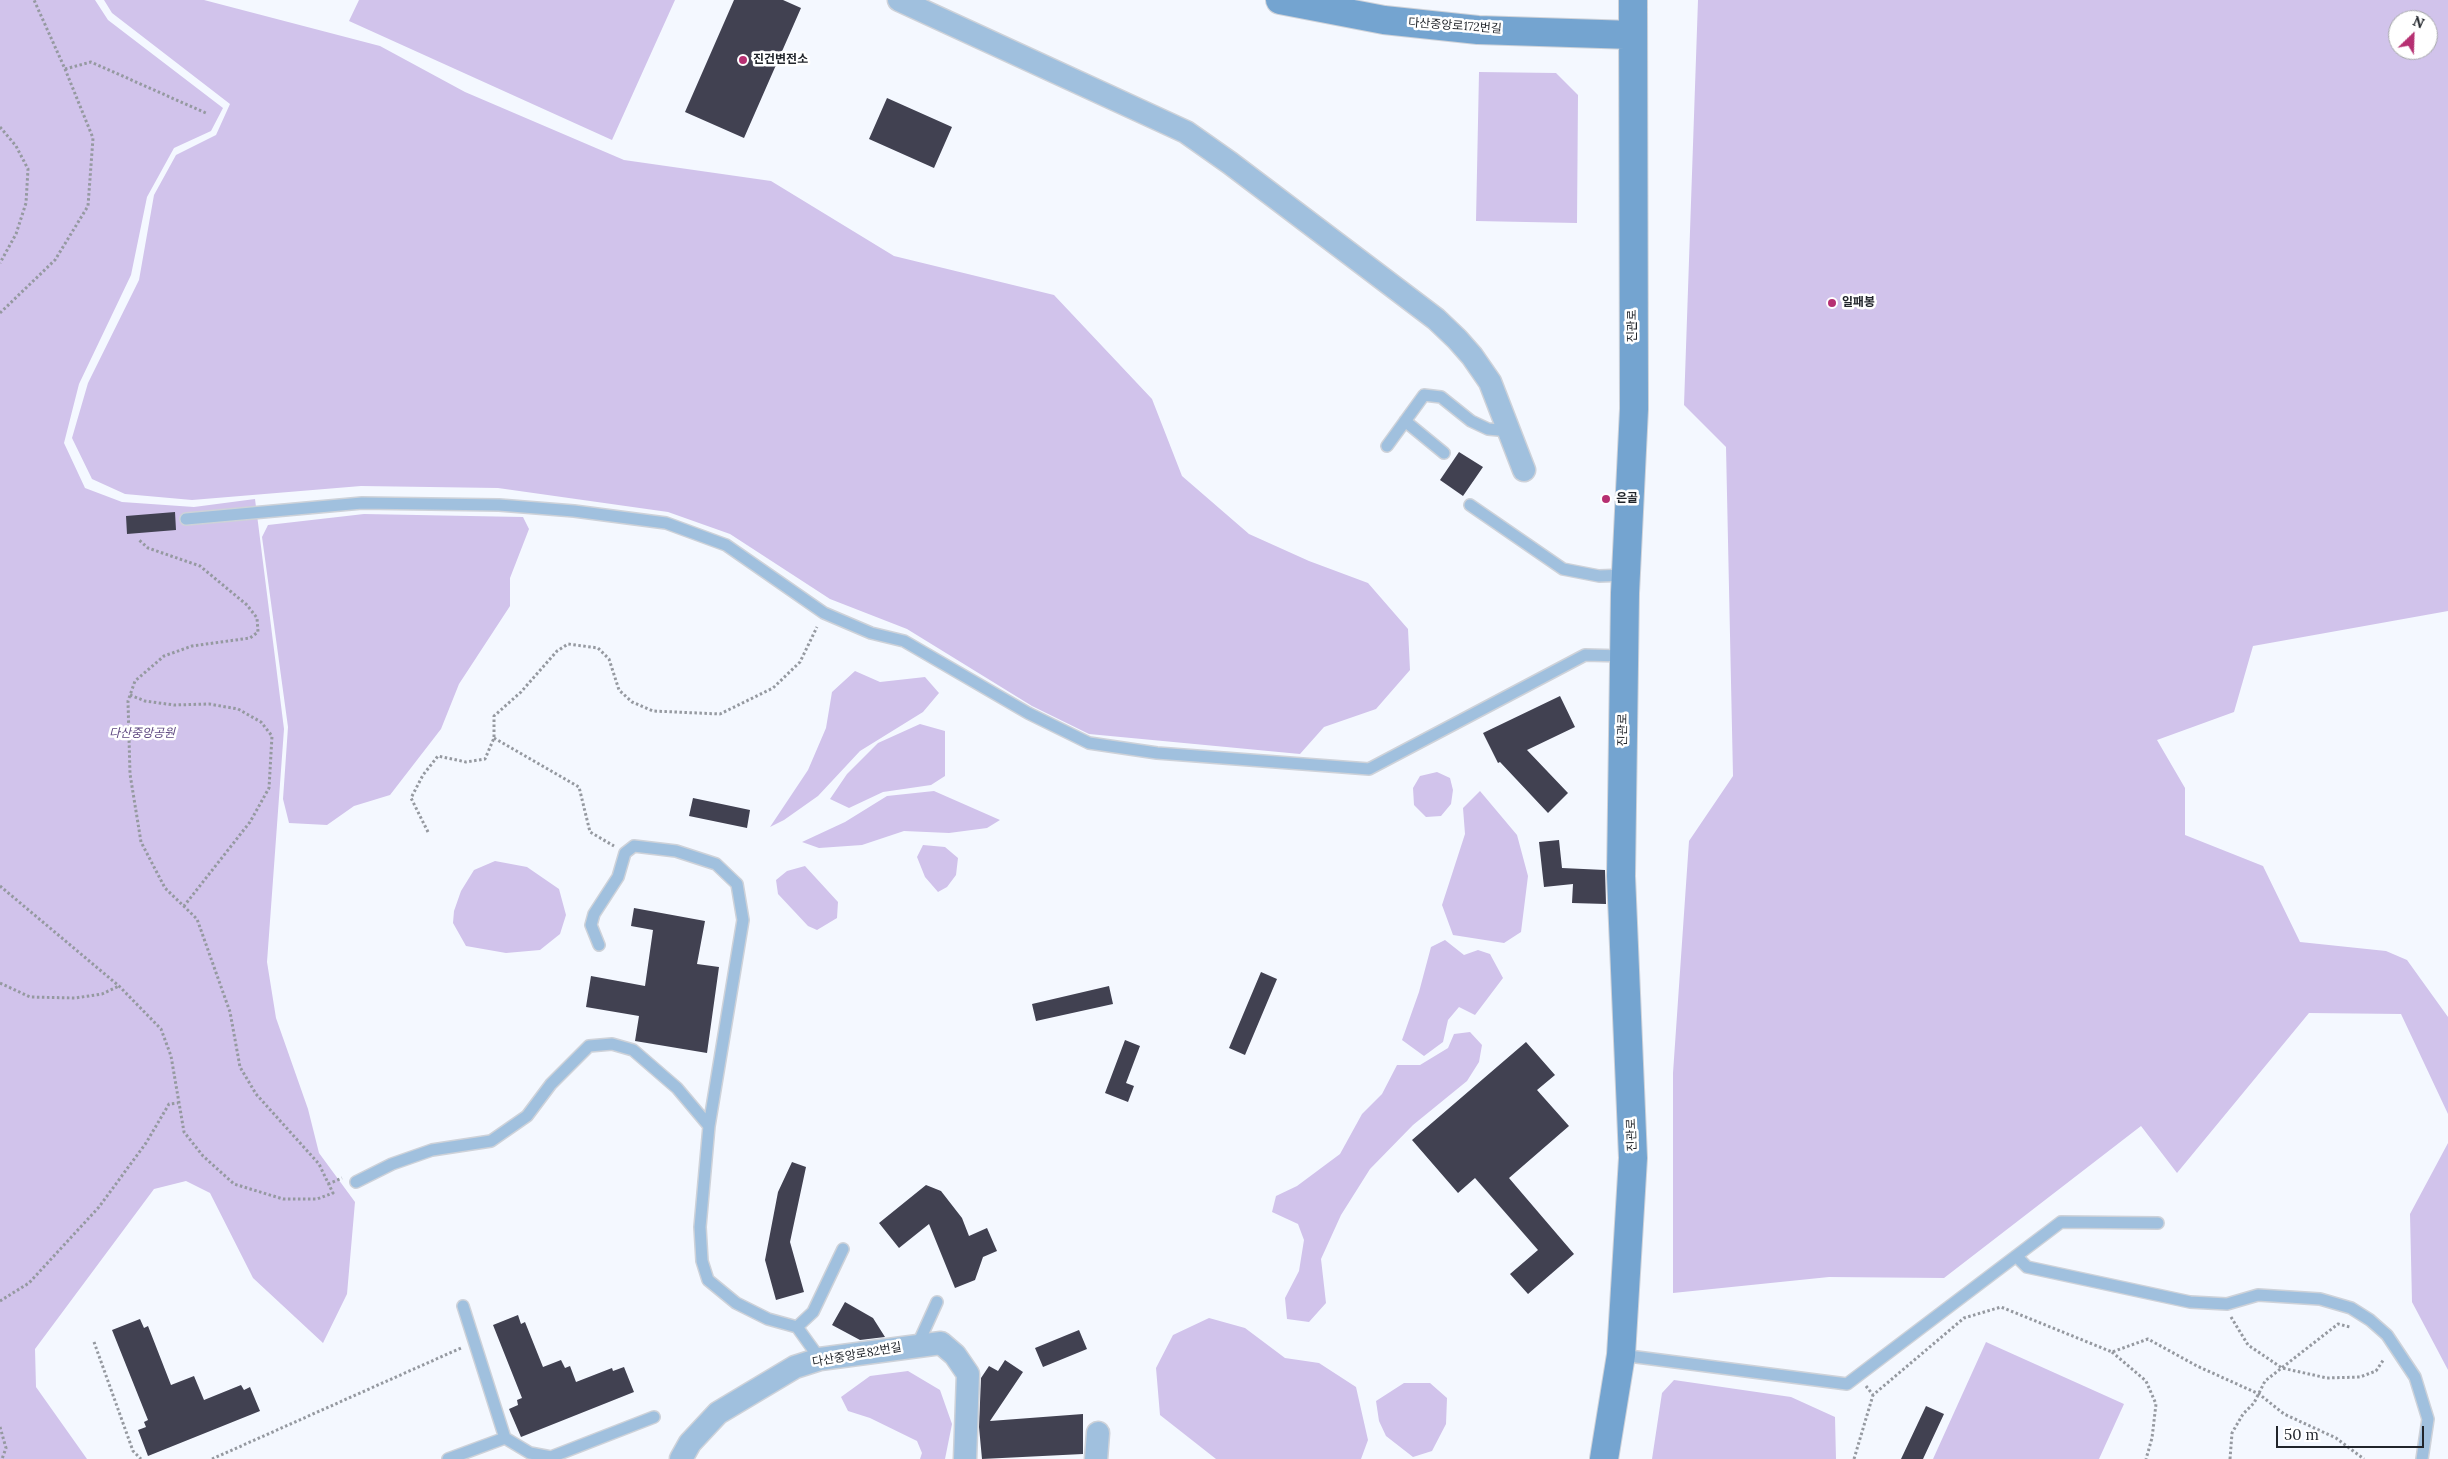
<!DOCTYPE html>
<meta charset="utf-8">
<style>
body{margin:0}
#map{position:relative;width:2448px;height:1459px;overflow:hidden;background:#f4f8ff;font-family:Lora,serif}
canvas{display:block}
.north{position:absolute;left:2388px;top:10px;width:50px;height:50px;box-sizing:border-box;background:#fff;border:1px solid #a6a8aa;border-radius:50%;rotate:24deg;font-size:14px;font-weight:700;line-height:20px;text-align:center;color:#21252b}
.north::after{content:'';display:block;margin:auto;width:18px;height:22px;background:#b63072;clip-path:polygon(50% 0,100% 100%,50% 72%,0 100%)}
.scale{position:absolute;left:2276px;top:1426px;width:148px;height:22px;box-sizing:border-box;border:2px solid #21252b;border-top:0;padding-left:6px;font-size:15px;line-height:18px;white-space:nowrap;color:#21252b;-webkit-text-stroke:4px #fff;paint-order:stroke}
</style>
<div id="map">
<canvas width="2448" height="1459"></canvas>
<div class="north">N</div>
<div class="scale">50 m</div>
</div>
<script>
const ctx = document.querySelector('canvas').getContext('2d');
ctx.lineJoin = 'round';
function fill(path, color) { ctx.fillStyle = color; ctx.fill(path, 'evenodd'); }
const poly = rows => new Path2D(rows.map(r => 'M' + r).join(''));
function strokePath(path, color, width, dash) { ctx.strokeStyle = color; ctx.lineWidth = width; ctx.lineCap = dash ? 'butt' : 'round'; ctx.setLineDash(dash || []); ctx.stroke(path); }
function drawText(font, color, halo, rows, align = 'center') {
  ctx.font = font + ' Lora,"Noto Sans KR",serif'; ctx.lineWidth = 5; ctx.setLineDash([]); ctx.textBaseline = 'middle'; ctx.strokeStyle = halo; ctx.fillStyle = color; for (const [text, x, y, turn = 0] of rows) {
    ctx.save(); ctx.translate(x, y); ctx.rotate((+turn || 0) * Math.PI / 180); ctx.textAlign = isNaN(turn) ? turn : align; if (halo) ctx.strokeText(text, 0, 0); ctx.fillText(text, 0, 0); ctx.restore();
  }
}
const green = poly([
 [0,0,95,0,108,20,223,108,211,131,174,148,147,197,131,275,79,384,64,443,85,488,122,502,194,507,255,499,284,729,267,962,276,1018,308,1109,319,1153,355,1202,347,1294,323,1343,253,1278,210,1193,186,1181,154,1189,35,1349,36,1387,87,1459,0,1459],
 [104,0,204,0,380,46,465,92,624,160,771,181,894,256,1054,295,1152,399,1182,476,1249,534,1309,561,1368,583,1408,629,1410,670,1376,709,1324,727,1300,754,1089,734,1032,706,907,629,830,599,730,534,668,512,498,488,361,486,192,500,125,494,92,479,72,438,88,383,139,280,154,195,176,155,216,135,230,104,112,13],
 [359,0,675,0,612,140,349,21],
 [1698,0,2448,0,2448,611,2253,646,2234,712,2157,740,2185,788,2185,835,2263,866,2300,942,2386,951,2407,960,2448,1017,2448,1114,2401,1014,2309,1013,2177,1173,2141,1126,1944,1278,1829,1277,1673,1293,1673,1073,1689,841,1733,776,1726,447,1684,405],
 [2398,20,2428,20,2428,50,2398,50],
 [1479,72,1556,73,1578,95,1577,223,1476,221],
 [364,514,523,517,529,529,510,578,510,606,459,684,441,729,390,795,354,806,327,825,289,823,283,799,288,727,262,537,268,525],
 [855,671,880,682,925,677,939,693,923,712,860,751,818,796,784,820,770,827,808,770,826,728,832,692],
 [920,724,945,731,945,776,931,785,883,792,849,808,830,799,847,774,878,743],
 [1437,772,1450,778,1453,790,1451,804,1441,816,1426,817,1414,805,1413,788,1420,776],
 [934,791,1000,820,987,828,949,833,904,831,862,845,819,848,802,842,845,822,887,796],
 [1480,791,1517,835,1528,876,1521,932,1504,943,1453,935,1442,905,1465,834,1463,808],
 [923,845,945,847,958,858,956,875,947,887,938,892,925,877,917,857],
 [495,861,527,867,559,889,566,915,560,934,540,950,506,953,466,946,453,923,454,911,461,891,474,870],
 [805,866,838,902,837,918,817,930,808,926,778,894,776,880,787,871],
 [1445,940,1464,955,1478,950,1490,954,1503,978,1475,1015,1459,1007,1448,1020,1443,1042,1424,1056,1402,1040,1419,992,1431,947],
 [1470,1032,1482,1045,1479,1062,1467,1081,1413,1125,1370,1169,1341,1215,1321,1259,1326,1303,1309,1322,1287,1319,1285,1298,1299,1271,1304,1240,1298,1224,1272,1212,1276,1196,1297,1186,1340,1154,1362,1114,1382,1094,1397,1065,1420,1065,1448,1048,1454,1034],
 [2448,1143,2448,1370,2412,1302,2410,1214],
 [1209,1318,1245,1328,1285,1358,1319,1363,1356,1387,1368,1440,1361,1459,1216,1459,1160,1415,1156,1368,1173,1335],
 [1986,1342,2124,1404,2099,1459,1933,1459],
 [908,1371,940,1390,952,1424,945,1459,920,1459,922,1453,917,1441,870,1418,848,1411,841,1397,870,1376],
 [1674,1380,1791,1397,1835,1417,1836,1459,1652,1459,1662,1393],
 [1404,1383,1430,1383,1447,1398,1446,1424,1432,1451,1413,1457,1386,1436,1379,1421,1376,1401]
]);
const building = poly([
 [734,0,783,0,801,8,744,138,685,112],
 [887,98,952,127,934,168,869,139],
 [1459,452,1483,467,1463,496,1440,480],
 [175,512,176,530,127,534,126,516],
 [1560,696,1575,727,1527,750,1568,793,1548,813,1500,762,1498,763,1483,733],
 [693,798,750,810,747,828,689,816],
 [1559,840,1562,868,1605,870,1606,904,1572,903,1573,884,1544,887,1539,842],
 [634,908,705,921,697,964,719,967,707,1053,635,1041,639,1016,586,1007,591,976,645,986,653,930,631,926],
 [1261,972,1277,979,1245,1055,1229,1048],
 [1109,986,1113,1004,1036,1021,1032,1004],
 [1125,1040,1140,1046,1126,1083,1134,1086,1128,1102,1105,1093],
 [1526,1042,1555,1075,1537,1090,1569,1126,1509,1178,1574,1254,1528,1294,1510,1274,1538,1250,1475,1178,1458,1193,1412,1140],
 [792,1162,806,1167,790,1242,804,1292,776,1300,765,1260,778,1192],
 [926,1185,941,1191,962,1218,969,1236,987,1228,997,1251,983,1257,975,1280,955,1288,929,1224,899,1248,879,1223],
 [845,1302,873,1318,885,1337,860,1340,832,1325],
 [518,1315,521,1324,525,1322,543,1367,561,1360,565,1368,570,1366,576,1382,612,1368,613,1371,624,1367,634,1392,521,1437,509,1409,518,1405,517,1400,522,1398,493,1325],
 [140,1319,144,1328,148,1326,171,1385,194,1376,204,1400,241,1385,244,1390,250,1387,260,1411,148,1456,138,1430,146,1427,144,1422,148,1420,112,1330],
 [1079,1330,1087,1349,1043,1367,1035,1348],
 [1005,1360,1023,1372,990,1421,1083,1414,1083,1454,982,1459,979,1427,981,1378,989,1366,998,1371],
 [1926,1406,1944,1414,1923,1459,1901,1459]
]);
const path = poly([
 [65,69,91,62,208,114],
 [0,127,16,146,28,169,26,203,16,234,0,263],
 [0,313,55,260,88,206,93,138,65,69,34,0],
 [130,695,145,701,174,705,209,704,238,709,261,722,272,736,269,788,250,822,184,906],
 [494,738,579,787,590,832,614,846],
 [428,832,411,798,423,775,438,756,466,762,485,759,494,738,494,716,521,692,557,651,568,644,598,648,609,659,619,690,632,702,653,711,720,714,773,688,800,662,817,627],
 [0,886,119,986,161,1029,171,1056,184,1132,203,1156,234,1184,283,1199,317,1199,333,1193,319,1164,256,1094,240,1067,230,1012,197,919,165,888,141,842,130,774,128,701,135,681,164,656,192,646,250,638,258,632,257,618,247,605,200,566,148,548,139,540],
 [0,983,30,997,75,998,102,994,119,986],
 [328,1184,342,1178],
 [0,1301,29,1283,99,1207,146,1143,169,1104,178,1103],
 [2231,1317,2248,1345,2282,1368,2327,1378,2360,1377,2376,1371,2384,1359],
 [94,1342,133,1451,141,1459],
 [2112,1352,2146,1381,2156,1404,2152,1438,2146,1459],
 [1866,1386,1873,1395,1964,1318,2001,1307,2112,1352,2148,1339,2197,1366,2259,1394,2284,1414,2336,1438,2364,1459],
 [0,1427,6,1448,2,1459],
 [212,1459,461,1348],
 [1854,1459,1873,1395],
 [2230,1459,2232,1433,2243,1414,2254,1403,2265,1381,2338,1324,2350,1327]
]);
const lane = poly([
 [1405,421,1444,453],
 [1387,446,1424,395,1441,397,1471,421,1488,429,1509,431],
 [1470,505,1563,569,1599,576,1626,575],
 [186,519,362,503,499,505,574,511,666,523,726,545,824,613,871,633,904,641,1028,713,1089,743,1157,753,1369,769,1585,655,1624,656],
 [599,945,591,925,594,914,618,877,625,853,634,846,676,851,716,864,737,884,743,920,709,1126,700,1227,702,1261,708,1280,736,1303,768,1319,797,1327,820,1359],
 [356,1182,392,1164,432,1150,491,1141,527,1116,551,1084,589,1046,612,1044,633,1050,677,1088,709,1126],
 [2016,1256,2027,1267,2190,1302,2227,1304,2258,1295,2320,1299,2351,1308,2370,1320,2387,1335,2415,1377,2428,1419,2422,1459],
 [463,1306,505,1438,530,1453,551,1457,654,1417],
 [797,1327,813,1312,843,1249],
 [918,1344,937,1302],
 [1621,1355,1847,1384,2061,1222,2158,1223],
 [448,1459,505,1438]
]);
const street = poly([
 [899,0,1186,132,1230,163,1436,319,1457,339,1472,356,1490,382,1524,470],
 [681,1459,690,1443,718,1413,795,1367,820,1359,941,1343,955,1355,968,1374,965,1459],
 [1096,1459,1098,1433]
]);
const secondary = poly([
 [1280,0,1384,20,1478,30,1632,35],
 [1604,1459,1621,1355,1633,1158,1621,876,1625,593,1634,409,1633,0]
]);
const markers = [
 [743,60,5,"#b63072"],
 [1832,303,5,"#b63072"],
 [1606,499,5,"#b63072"]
];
const streetNames = [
 ["다산중앙로172번길",1455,26,4],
 ["진관로",1633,326,-90],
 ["진관로",1623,730,-89],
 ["진관로",1632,1135,-92],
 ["다산중앙로82번길",857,1355,-10]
];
const poiNames = [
 ["진건변전소",753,60],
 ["일패봉",1842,303],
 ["은골",1616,499]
];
const parkNames = [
 ["다산중앙공원",142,734]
];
fill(green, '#d1c3eb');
fill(building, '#414151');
strokePath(lane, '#ced2d9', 14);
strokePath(street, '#ced2d9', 25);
strokePath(secondary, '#ced2d9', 30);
strokePath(path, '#9599a0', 3, [2.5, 2.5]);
strokePath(lane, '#a0c0de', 11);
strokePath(street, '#a0c0de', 22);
strokePath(secondary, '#74a4d0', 28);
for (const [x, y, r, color] of markers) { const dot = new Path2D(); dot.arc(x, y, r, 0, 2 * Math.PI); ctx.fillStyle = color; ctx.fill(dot); strokePath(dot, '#fff', 2); }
drawText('12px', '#21252b', '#fff', streetNames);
drawText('bold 12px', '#21252b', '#fff', poiNames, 'left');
drawText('italic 12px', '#5f4981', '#fff', parkNames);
</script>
